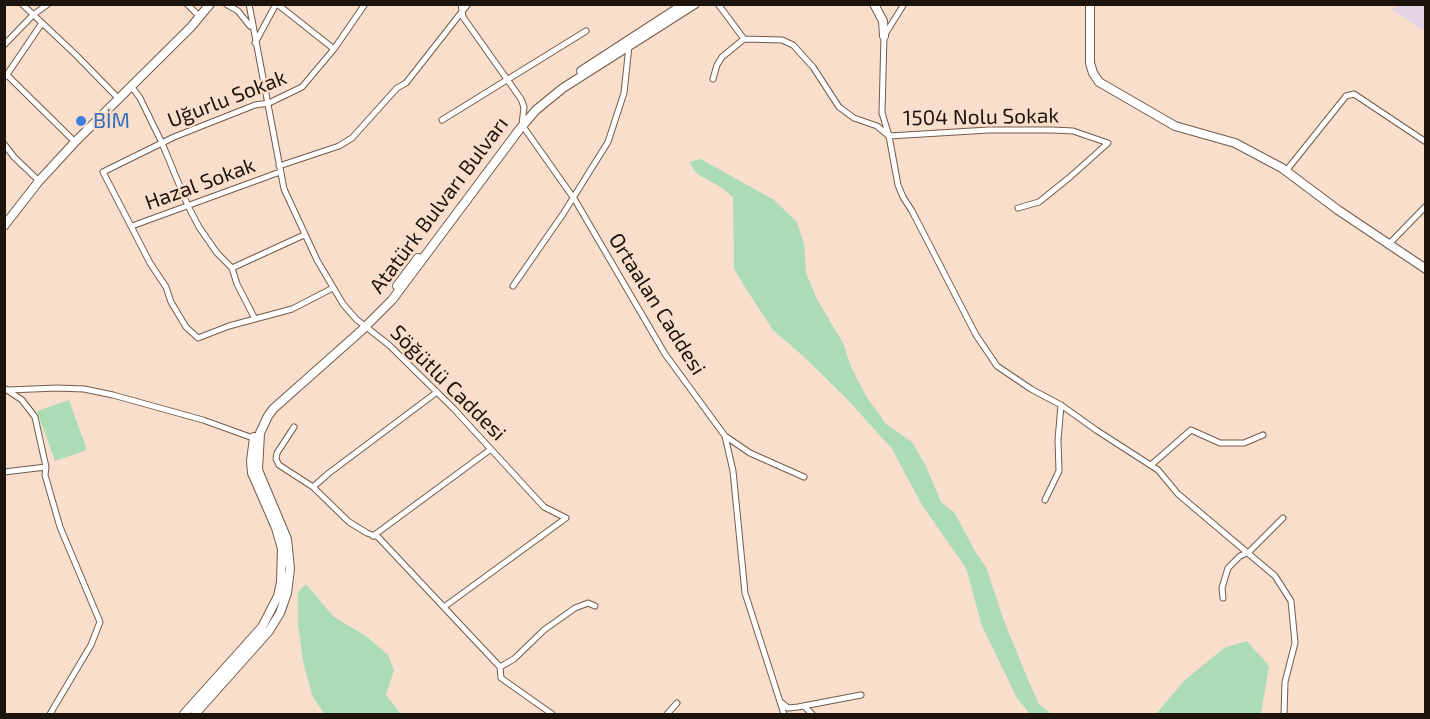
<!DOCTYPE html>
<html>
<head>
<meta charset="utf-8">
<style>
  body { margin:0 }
  #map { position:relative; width:1430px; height:719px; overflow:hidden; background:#f9dfcb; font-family:"Exo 2",sans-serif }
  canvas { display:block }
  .frame { position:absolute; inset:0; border:6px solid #1d140d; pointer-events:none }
</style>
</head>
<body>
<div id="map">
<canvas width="1430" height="719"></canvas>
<div class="frame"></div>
</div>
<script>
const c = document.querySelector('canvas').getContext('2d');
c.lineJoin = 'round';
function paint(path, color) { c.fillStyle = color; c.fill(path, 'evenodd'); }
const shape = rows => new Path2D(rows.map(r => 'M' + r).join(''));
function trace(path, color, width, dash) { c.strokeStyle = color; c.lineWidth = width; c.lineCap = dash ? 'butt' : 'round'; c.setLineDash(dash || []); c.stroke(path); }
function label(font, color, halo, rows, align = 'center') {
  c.font = font + ' "Exo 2",sans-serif'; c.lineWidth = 4.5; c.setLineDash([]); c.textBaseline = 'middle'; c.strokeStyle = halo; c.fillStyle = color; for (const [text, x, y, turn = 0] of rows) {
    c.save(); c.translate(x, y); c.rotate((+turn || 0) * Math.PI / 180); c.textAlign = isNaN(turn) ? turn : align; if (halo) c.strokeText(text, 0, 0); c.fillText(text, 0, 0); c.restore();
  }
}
paint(shape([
  [1397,5,1425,5,1425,32,1392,10]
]), '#e5d4e6');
paint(shape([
  [701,159,774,200,797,222,804,244,806,273,817,299,843,343,852,369,866,396,886,424,912,442,926,466,941,502,954,512,975,551,986,567,1004,621,1029,682,1039,704,1051,714,1030,714,1017,698,982,626,966,568,922,505,892,449,848,400,804,357,773,330,752,298,734,269,733,197,721,187,697,174,689,162],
  [69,400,87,450,55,461,37,411],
  [306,584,334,617,366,636,388,655,394,670,386,695,401,714,324,714,312,695,303,661,298,625,298,592],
  [1247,641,1269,666,1261,714,1156,714,1184,681,1224,648]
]), '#abdcb5');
const street = shape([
  [22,4,75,54,119,99],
  [187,4,200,17],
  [226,4,238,11,250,26],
  [249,4,284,189,317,260,343,304,356,319,389,345,454,409,544,507,566,518,444,607],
  [277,4,334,49],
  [461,4,463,17,521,99,524,107,522,125,575,200,665,354,725,436,733,471,745,593,784,714],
  [718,4,744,39,782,40,793,45,813,67,839,107,854,118,877,126,889,136,898,185,903,197,912,211,976,335,997,366,1031,389,1061,405,1096,430,1158,470,1178,494,1275,576,1291,601,1295,643,1285,682,1284,714],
  [904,4,884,36,882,113,889,136,989,130,1053,130,1073,131,1108,143,1070,177,1039,202,1018,208],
  [255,43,276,4],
  [4,45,33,15,48,4],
  [7,75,75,142],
  [6,76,42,23],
  [713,79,717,65,722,57,744,39],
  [132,87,140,98,162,143,188,206,199,227,217,253,232,268,237,284,255,319],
  [442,120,586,31],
  [4,144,14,157,39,181],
  [279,166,339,146,352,138,397,88,406,83,468,4],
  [1286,171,1346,96,1354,94,1426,142],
  [132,226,280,172],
  [1388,245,1426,206],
  [232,268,304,235],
  [513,286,563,214,608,142,624,93,629,46],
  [333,288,292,309,229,326,198,338,186,327,171,302,166,287,150,263,103,172,174,137,255,105,269,103,302,87,334,49,365,4],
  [4,388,22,400,35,417,46,467,45,475,60,527,100,622,91,645,50,714],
  [8,390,57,388,84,389,113,395,203,420,253,438],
  [294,427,277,453,276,459,279,465,313,487,349,522,367,533,378,537,500,667,501,678,552,714],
  [725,436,750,453,804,477],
  [1151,465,1191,430,1220,443,1244,443,1263,435],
  [4,472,46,467],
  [313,487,329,473,437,392],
  [1045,500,1059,471,1058,440,1061,405],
  [373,536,491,449],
  [1223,598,1222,588,1228,568,1240,556,1249,552,1283,518],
  [500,667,514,659,544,630,575,608,588,603,595,606],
  [782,703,788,708,798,707,861,695],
  [805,707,812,714],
  [667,714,677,703]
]);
const secondary = shape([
  [874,4,883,21,884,36],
  [1090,4,1090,63,1093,73,1099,82,1175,126,1235,143,1282,168,1338,210,1426,269],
  [581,71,684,4],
  [4,226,39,181,75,142,191,27,210,4],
  [397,286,418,258],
  [184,714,262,627,278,596,281,582,282,549,276,528,252,473,251,461,254,437],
  [195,714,269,631,280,613,287,593,290,569,287,539,258,470,260,433,268,416,273,409,362,330,392,300,519,130,536,110,563,88,695,4]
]);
trace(street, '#725b4a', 7);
trace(secondary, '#725b4a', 10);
trace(street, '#fff', 5);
trace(secondary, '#fff', 8);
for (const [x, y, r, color] of [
  [81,121,6,"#3f7fe0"]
]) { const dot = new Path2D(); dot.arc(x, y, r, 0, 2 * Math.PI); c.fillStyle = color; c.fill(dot); trace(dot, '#f9dfcb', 2); }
label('21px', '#1d140d', '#f9dfcb', [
  ["Uğurlu Sokak",227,99,-21],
  ["1504 Nolu Sokak",981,117,-1],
  ["Hazal Sokak",200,184,-20],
  ["Atatürk Bulvarı Bulvarı",439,205,-53],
  ["Ortaalan Caddesi",657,304,58],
  ["Söğütlü Caddesi",448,383,45]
]);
label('21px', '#366cbe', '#f9dfcb', [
  ["BİM",93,121]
], 'left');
</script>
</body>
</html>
